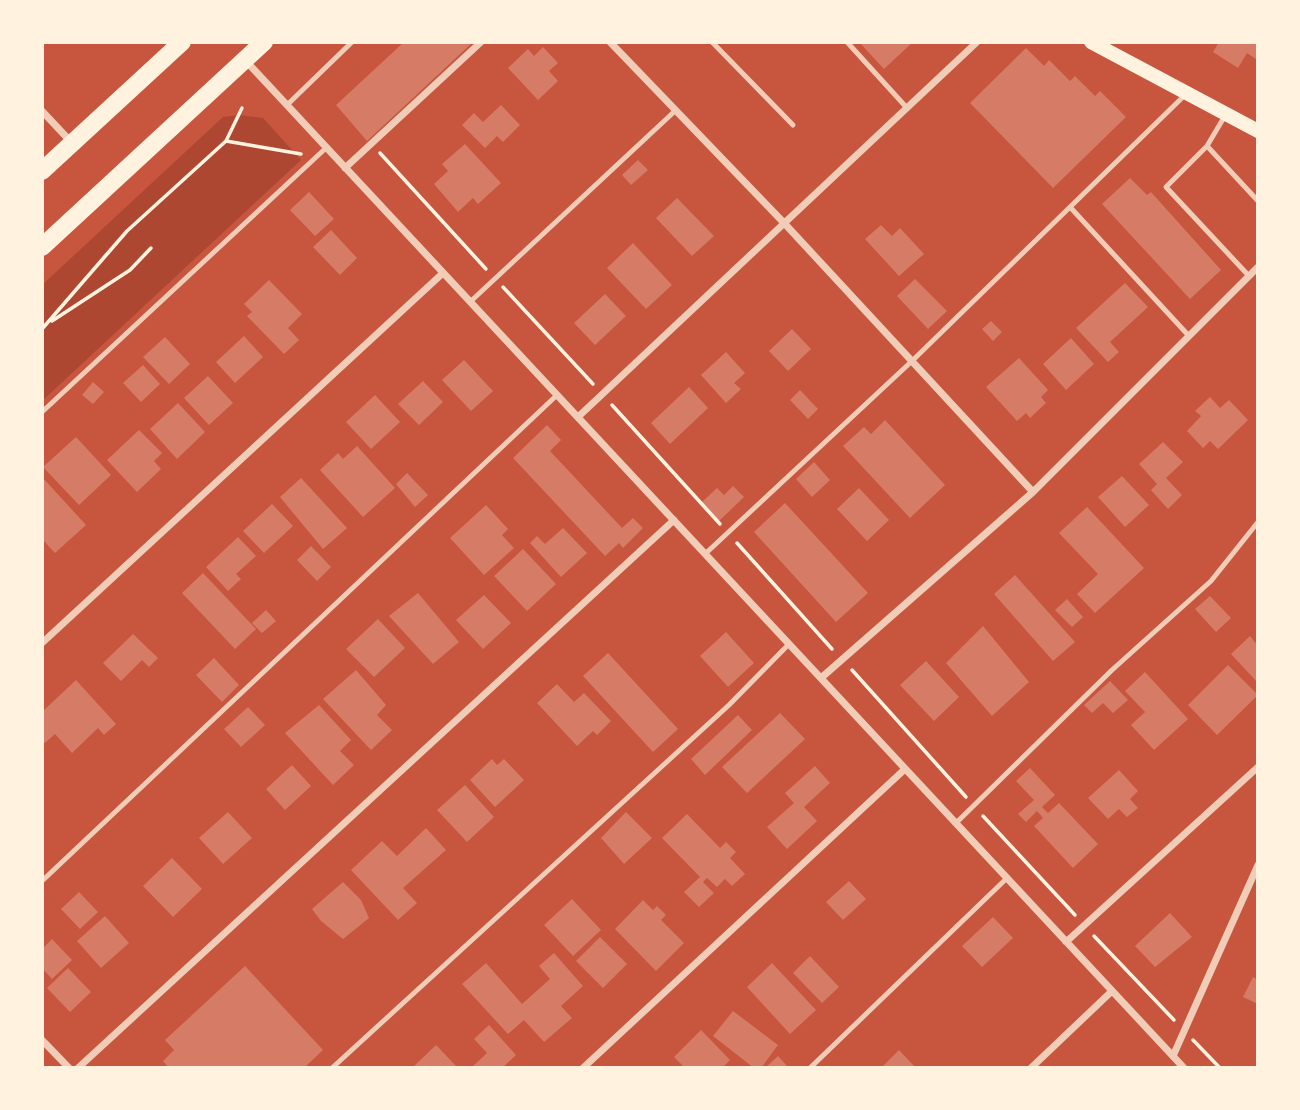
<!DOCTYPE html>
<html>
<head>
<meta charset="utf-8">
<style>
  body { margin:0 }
  #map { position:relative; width:1300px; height:1110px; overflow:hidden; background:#c8553d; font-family:Montserrat,sans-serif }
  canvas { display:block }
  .frame { position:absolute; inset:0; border:44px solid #fff3e0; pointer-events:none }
</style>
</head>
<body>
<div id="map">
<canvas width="1300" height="1110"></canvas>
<div class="frame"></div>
</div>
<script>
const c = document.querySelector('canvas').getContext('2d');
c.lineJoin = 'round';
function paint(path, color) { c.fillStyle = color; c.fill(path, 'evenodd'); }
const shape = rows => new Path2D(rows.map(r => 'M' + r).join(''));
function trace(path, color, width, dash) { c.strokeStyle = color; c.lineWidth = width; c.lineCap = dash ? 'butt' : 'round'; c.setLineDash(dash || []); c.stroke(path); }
paint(shape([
  [239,115,263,118,301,160,42,401,42,285,223,117]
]), '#ae4732');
paint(shape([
  [404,42,473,42,367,141,336,105],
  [859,42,913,42,884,69],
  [1219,42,1258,42,1258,56,1256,59,1247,53,1238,68,1213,52],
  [543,47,558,63,549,71,558,81,538,100,508,68,528,49,534,56],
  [1026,48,1044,66,1049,60,1070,81,1075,76,1095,96,1100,91,1126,117,1053,188,970,103],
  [501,105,520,125,503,142,497,136,485,148,462,125,474,113,483,122],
  [465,144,501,183,478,204,473,198,458,212,434,184,448,171,442,164],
  [638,160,648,170,631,185,622,175],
  [1130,178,1147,195,1151,192,1221,270,1190,299,1102,204],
  [309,192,334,219,315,236,290,210],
  [677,198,714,236,692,256,656,218],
  [881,225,892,236,900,228,924,254,899,276,865,239],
  [331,230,357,258,340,275,313,247],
  [633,243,672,285,646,309,607,268],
  [915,279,947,311,928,329,897,296],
  [269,280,302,314,288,328,299,340,284,354,247,316,252,312,244,304],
  [1125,283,1148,307,1110,342,1119,352,1108,362,1076,328],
  [605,294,626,316,595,345,574,323],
  [991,321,1002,332,993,341,982,329],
  [792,329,811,349,788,371,769,351],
  [244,336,263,357,235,383,216,362],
  [165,337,190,364,169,384,143,357],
  [1071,338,1094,364,1066,390,1043,364],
  [726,352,745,373,734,383,741,389,726,403,701,375],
  [1019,358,1048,390,1041,397,1046,403,1030,418,1026,413,1017,421,986,387],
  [464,360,493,391,471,411,442,380],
  [143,365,160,384,141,402,123,383],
  [208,376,233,403,209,425,184,398],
  [423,381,443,402,419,425,398,404],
  [93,382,104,392,93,404,82,395],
  [689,387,708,408,670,444,651,423],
  [800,390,818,409,808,419,790,400],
  [375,395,400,422,371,449,346,422],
  [1210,397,1220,408,1229,400,1248,420,1218,449,1210,441,1203,448,1187,431,1201,416,1195,411],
  [178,403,205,432,177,459,150,429],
  [885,420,945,485,910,518,843,446,864,427,871,434],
  [547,425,561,440,550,451,622,528,633,518,643,528,623,548,619,543,605,556,513,458],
  [139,430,162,453,154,461,161,469,137,492,107,460],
  [76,437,111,475,79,505,43,467],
  [1163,442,1183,462,1166,478,1182,495,1168,509,1151,490,1157,484,1139,464],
  [357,446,395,488,363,517,320,470,338,453,343,459],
  [814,462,830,480,812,497,796,479],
  [407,473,428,495,415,507,396,484],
  [1122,476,1149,505,1125,527,1098,497],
  [42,477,86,525,55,553,42,539],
  [301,478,347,528,323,549,280,497],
  [733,486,744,497,719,521,702,502,717,488,724,495],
  [859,488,889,520,867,541,837,509],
  [785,503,868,593,836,622,754,532],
  [272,504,293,526,264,553,243,531],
  [486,505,508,529,502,535,514,548,484,575,450,538],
  [1087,507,1144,568,1095,613,1077,594,1098,574,1059,533],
  [563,528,587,553,561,577,530,543,537,536,545,544],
  [238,537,256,556,236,574,241,579,228,591,206,567],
  [311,546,331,567,317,581,297,560],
  [523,549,556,584,527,611,494,576],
  [203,573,256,629,235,649,182,593],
  [1015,575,1075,642,1053,661,994,594],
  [418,593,459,642,433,664,389,616],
  [484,595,511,623,483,649,456,620],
  [1210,596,1231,618,1216,632,1195,609],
  [1067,599,1083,617,1072,627,1055,610],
  [266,610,276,621,262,633,252,623],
  [378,619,405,648,374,677,346,649],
  [983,626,1029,682,992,716,946,663],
  [726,632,754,663,728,687,700,656],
  [133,634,158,658,149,667,142,660,121,681,103,663],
  [1250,636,1258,646,1258,683,1231,654],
  [608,653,678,729,653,752,583,676],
  [214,658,239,685,222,702,196,675],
  [926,661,959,697,934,721,900,685],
  [1228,665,1258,695,1217,735,1188,705],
  [356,670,386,705,377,715,392,730,371,750,323,699],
  [1145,672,1188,719,1154,750,1131,725,1145,712,1125,691],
  [76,680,116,724,104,735,98,728,72,753,55,734,45,743,42,739,42,712],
  [1110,681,1128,700,1113,713,1103,703,1092,713,1084,705],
  [557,684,574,702,584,693,611,721,597,735,593,731,577,746,537,703],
  [319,705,351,740,340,751,354,765,333,785,285,733],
  [248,707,265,725,241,747,224,729],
  [780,713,805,739,747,793,722,767],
  [738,715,752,730,705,775,691,759],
  [492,759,497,765,504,759,524,780,495,807,470,780],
  [292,765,311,786,285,810,266,789],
  [815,766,830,783,804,807,817,821,787,849,767,827,794,803,785,793],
  [1030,768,1055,795,1042,807,1048,813,1059,803,1098,844,1073,868,1034,826,1043,818,1037,811,1026,822,1018,814,1034,800,1016,781],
  [1119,770,1138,791,1130,799,1138,808,1127,817,1119,809,1108,819,1088,798],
  [465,785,494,817,467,842,437,810],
  [228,812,252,838,223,864,199,838],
  [626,812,652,838,624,864,601,838],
  [687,814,720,848,726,842,736,852,730,858,745,874,732,886,725,879,717,887,707,878,703,882,714,893,699,907,684,892,700,877,662,838],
  [426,828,446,850,403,888,417,903,398,920,351,870,382,841,397,856],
  [172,858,202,889,173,917,143,886],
  [849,881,866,899,843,920,826,902],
  [343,882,361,900,369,918,343,939,321,921,312,909],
  [79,892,98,912,80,929,61,909],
  [572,899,601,930,573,956,544,925],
  [643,900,653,910,657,906,666,915,661,920,684,943,656,971,615,929],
  [1170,913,1192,937,1155,967,1135,946],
  [105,916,129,943,101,968,77,941],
  [993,917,1013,938,982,967,962,946],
  [600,937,627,964,603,988,576,961],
  [52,939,72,960,52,979,42,968,42,949],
  [554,953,583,986,561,1006,572,1018,544,1042,524,1020,508,1034,462,984,486,963,522,1004,550,979,539,966],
  [810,956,839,987,822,1003,793,973],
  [772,963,816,1010,790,1034,747,987],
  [245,966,323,1050,304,1068,169,1068,163,1061,174,1050,165,1040],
  [68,968,91,992,70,1012,47,988],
  [1253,977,1258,980,1258,1004,1243,997],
  [733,1011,778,1045,761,1068,754,1068,713,1036],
  [489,1025,516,1055,502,1068,471,1068,487,1053,474,1039],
  [701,1030,730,1060,722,1068,685,1068,674,1057],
  [436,1045,458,1068,412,1068],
  [899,1050,916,1068,881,1068],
  [778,1056,789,1068,765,1068]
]), '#d67c66');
trace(shape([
  [226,141,301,154],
  [380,153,486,269],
  [503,287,593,384],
  [52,321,130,270,151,248],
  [42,329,127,231,226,141,242,108],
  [612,405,720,524],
  [737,543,832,649],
  [852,670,966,797],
  [983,816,1075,915],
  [1094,936,1174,1020],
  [1193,1040,1220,1068]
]), '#fff3e0', 3.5);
trace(shape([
  [712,42,793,125],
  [847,42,907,108],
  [287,105,352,42],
  [1226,114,1207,146,1166,187,1249,276],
  [1207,146,1258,201],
  [1070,207,1189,336],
  [470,302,676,110],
  [42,412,327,147],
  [705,554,912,361,1186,94],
  [956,823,1112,670,1211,581,1258,522],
  [42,881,557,395],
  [332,1068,729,705,789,644],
  [810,1068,1007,878]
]), '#f1ccb7', 5);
trace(shape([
  [610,42,785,224,1033,492],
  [245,60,1184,1068],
  [42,111,72,143],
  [345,168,481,42],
  [578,417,977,42],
  [42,643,443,273],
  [821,678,1033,492,1258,267],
  [1066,942,1258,767],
  [42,1040,69,1068],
  [1173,1056,1258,865],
  [78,1068,674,520],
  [583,1068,905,769],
  [1031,1068,1112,991]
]), '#f1ccb7', 7);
trace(shape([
  [1091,42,1258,131]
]), '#fff3e0', 14);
trace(shape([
  [42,171,182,42],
  [42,247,264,42]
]), '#fff3e0', 18);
</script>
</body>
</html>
